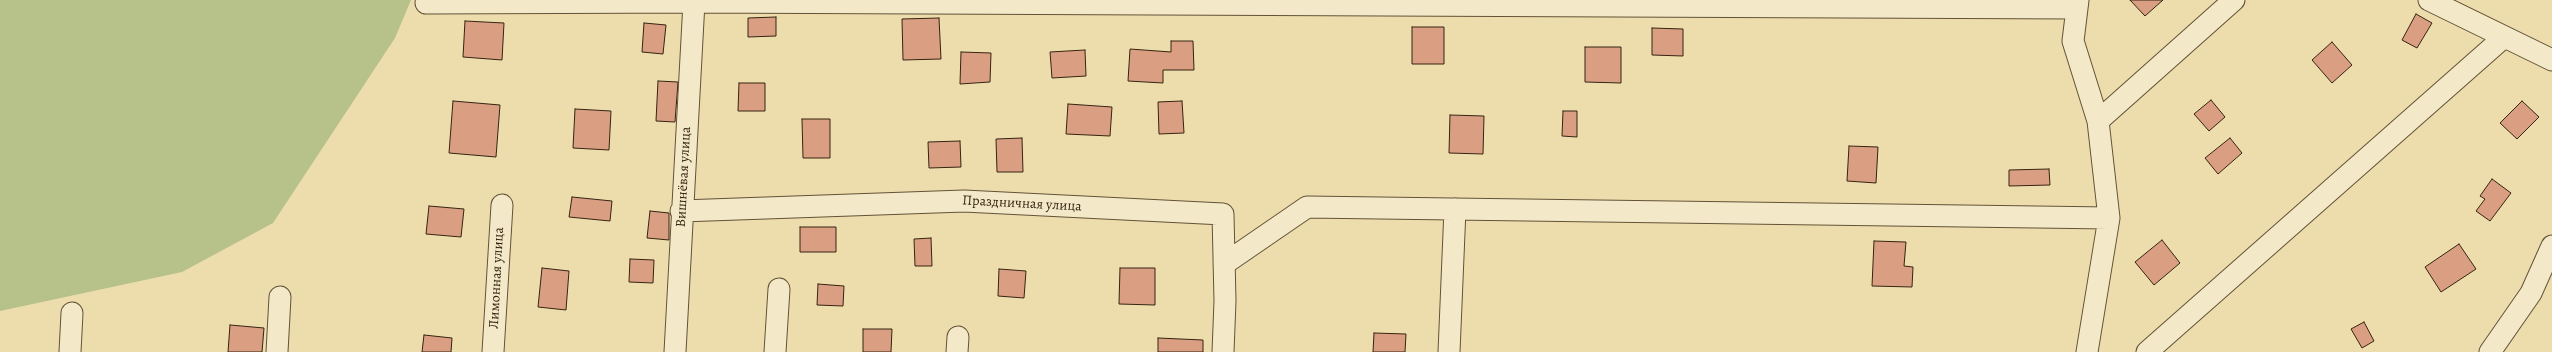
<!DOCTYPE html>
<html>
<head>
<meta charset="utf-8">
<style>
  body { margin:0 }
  canvas { display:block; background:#edddac }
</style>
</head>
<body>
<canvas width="2552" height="352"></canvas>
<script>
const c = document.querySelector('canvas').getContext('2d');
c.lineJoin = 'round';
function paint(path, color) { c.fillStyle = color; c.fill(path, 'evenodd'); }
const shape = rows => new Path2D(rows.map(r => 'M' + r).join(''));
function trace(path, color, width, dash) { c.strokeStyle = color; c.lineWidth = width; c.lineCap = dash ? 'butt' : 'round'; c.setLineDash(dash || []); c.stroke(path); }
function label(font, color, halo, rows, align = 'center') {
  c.font = font + ' Alegreya,serif'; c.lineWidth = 3; c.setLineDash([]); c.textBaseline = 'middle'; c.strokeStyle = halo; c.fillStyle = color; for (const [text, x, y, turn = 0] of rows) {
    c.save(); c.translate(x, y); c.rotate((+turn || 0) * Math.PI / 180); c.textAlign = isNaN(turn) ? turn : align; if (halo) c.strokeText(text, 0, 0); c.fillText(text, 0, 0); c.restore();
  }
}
paint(shape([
  [0,0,411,0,395,38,273,223,182,272,0,311]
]), '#b7c18a');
const building = shape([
  [2130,0,2163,0,2145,16,2130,0],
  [2416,14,2432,23,2417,48,2402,40,2416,14],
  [776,17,776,36,748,37,748,18,776,17],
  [939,18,941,59,903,60,902,19,939,18],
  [465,21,504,23,502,60,463,57,465,21],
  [644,23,666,25,663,54,642,52,644,23],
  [1412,27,1444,27,1444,64,1412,64,1412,27],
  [1652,28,1683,29,1683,56,1652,55,1652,28],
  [1171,41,1193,41,1194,70,1163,70,1163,83,1128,81,1130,49,1171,52,1171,41],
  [2332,42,2352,65,2332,83,2312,60,2332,42],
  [1585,47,1621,47,1621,83,1585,82,1585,47],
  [1085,50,1086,76,1052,78,1050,52,1085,50],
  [961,52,991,53,990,82,960,84,961,52],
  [658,81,678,82,675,122,656,121,658,81],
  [739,83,765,83,765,111,738,111,739,83],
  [2211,100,2225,117,2209,131,2194,114,2211,100],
  [453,101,500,105,496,157,449,153,453,101],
  [1182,101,1184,133,1159,134,1158,102,1182,101],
  [2522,101,2539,117,2517,139,2500,123,2522,101],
  [1068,104,1112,107,1110,136,1066,134,1068,104],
  [575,109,611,111,609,150,573,148,575,109],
  [1563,111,1577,111,1577,137,1562,136,1563,111],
  [1450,115,1484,116,1483,154,1449,153,1450,115],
  [802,119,830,119,830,158,803,158,802,119],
  [1022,138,1023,172,997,172,996,139,1022,138],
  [2230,138,2242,153,2218,174,2205,158,2230,138],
  [960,141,961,167,929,168,928,142,960,141],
  [1849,146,1878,147,1876,183,1847,181,1849,146],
  [2049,169,2050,185,2009,186,2009,170,2049,169],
  [2492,179,2511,193,2490,221,2476,211,2485,199,2480,196,2492,179],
  [572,197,612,201,610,221,569,217,572,197],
  [429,206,464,209,461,237,426,234,429,206],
  [650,211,669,213,669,240,647,238,650,211],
  [800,227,836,227,836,252,800,252,800,227],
  [931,238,932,266,915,266,914,239,931,238],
  [2162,240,2180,263,2154,285,2135,262,2162,240],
  [1874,241,1906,242,1904,266,1913,267,1912,287,1872,286,1874,241],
  [2459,244,2476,269,2441,292,2425,267,2459,244],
  [630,259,654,260,653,283,629,282,630,259],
  [542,268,569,271,566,310,538,307,542,268],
  [1120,268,1155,268,1155,305,1119,304,1120,268],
  [999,269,1026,271,1024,298,998,296,999,269],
  [818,284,844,286,843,306,817,305,818,284],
  [2364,322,2374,341,2362,348,2351,329,2364,322],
  [230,325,264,328,262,352,228,352,230,325],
  [863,329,892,329,891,352,863,352,863,329],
  [1374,333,1406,334,1405,352,1373,352,1374,333],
  [424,335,452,338,451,352,422,352,424,335],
  [1158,338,1203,340,1203,352,1158,352,1158,338]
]);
paint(building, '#da9e83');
trace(building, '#352410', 1);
const minor = shape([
  [2078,0,2073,41,2098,121],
  [2429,0,2552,60],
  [426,3,694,2,2077,8],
  [681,211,964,201,1223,214,1225,301,1223,352],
  [1224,264,1307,207,2109,218],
  [70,352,72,313],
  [277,352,280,297],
  [493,352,502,205],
  [675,352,694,2],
  [775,352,779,289],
  [957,352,958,337],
  [1449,352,1455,209],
  [2087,352,2109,218,2098,121,2234,0],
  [2147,352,2503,38],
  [2490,352,2531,293,2552,246]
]);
trace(minor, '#635237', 23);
trace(minor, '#f3e9c9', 21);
label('14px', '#352410', '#f3e9c9', [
  ["Вишнёвая улица",684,177,-87],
  ["Праздничная улица",1022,204,3],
  ["Лимонная улица",497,278,-87]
]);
</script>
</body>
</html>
